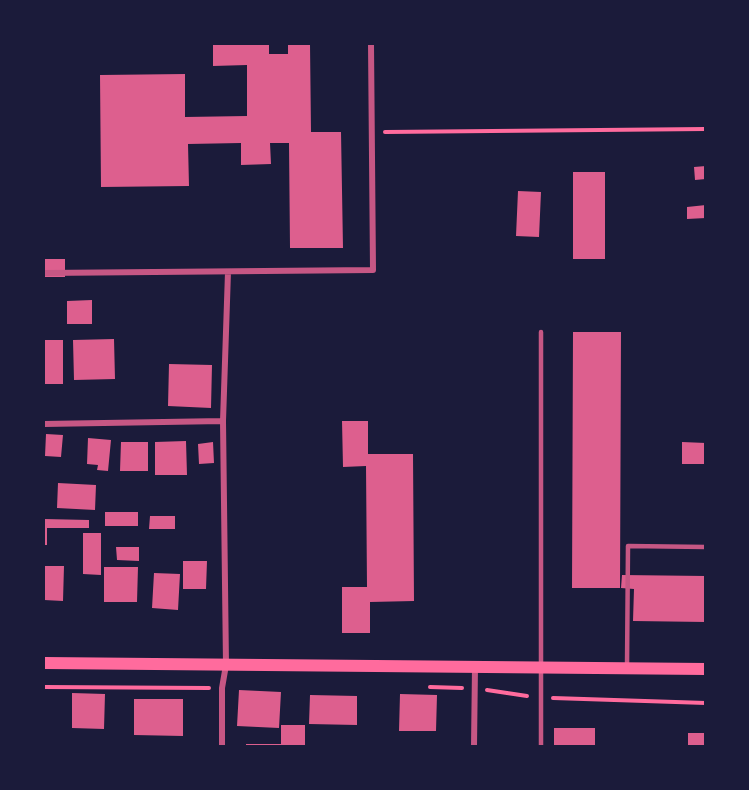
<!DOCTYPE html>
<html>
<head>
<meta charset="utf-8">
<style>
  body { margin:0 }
  #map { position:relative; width:749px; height:790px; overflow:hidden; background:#1b1b3a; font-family:Ubuntu,sans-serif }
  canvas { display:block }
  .frame { position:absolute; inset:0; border:45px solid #1b1b3a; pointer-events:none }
</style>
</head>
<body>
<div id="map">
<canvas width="749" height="790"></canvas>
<div class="frame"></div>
</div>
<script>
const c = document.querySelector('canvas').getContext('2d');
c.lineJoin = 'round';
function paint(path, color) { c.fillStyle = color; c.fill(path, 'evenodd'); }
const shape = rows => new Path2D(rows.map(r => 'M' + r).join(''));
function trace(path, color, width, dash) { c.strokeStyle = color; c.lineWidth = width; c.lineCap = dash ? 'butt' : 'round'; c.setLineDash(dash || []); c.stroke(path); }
paint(shape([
  [213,44,269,44,269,54,288,54,288,44,310,44,311,132,341,132,343,248,290,248,289,143,270,143,271,164,241,165,241,143,188,144,189,186,101,187,100,75,185,74,185,117,247,116,247,65,213,66],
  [706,166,706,179,695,180,694,167],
  [573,172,605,172,605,259,573,259],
  [518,191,541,192,539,237,516,236],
  [706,205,706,218,687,219,687,207],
  [44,259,65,259,65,277,44,277],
  [92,300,92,324,67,324,67,301],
  [573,332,621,332,620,588,572,588],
  [114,339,115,379,74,380,73,340],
  [44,340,63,340,63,384,44,384],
  [169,364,212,365,211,408,168,406],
  [342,421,368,421,368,454,413,454,414,601,370,602,370,633,342,633,342,587,367,587,366,466,343,467],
  [46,434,63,435,61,457,45,456],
  [88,438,111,440,108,471,97,470,98,465,87,464],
  [186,441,187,475,155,475,155,442],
  [121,442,148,442,148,471,120,471],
  [213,442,214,463,199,464,198,444],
  [682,442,706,443,706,464,682,464],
  [58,483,96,485,95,510,57,508],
  [105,512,138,512,138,526,105,526],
  [150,516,175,516,175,529,149,529],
  [44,519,89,520,89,528,47,528,47,545,44,545],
  [83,533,101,533,101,575,83,574],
  [116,547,139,547,139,561,117,560],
  [183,561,207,561,206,589,183,589],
  [44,566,64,566,63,601,44,600],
  [104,567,138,567,137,602,104,602],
  [154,573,180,574,178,610,152,608],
  [622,575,706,576,706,622,633,621,634,589,621,588],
  [239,690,281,692,279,728,237,726],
  [72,693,105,694,104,729,72,728],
  [400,694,437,695,436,731,399,731],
  [310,695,357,696,357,725,309,724],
  [134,699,183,699,183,736,134,735],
  [281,725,305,725,305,746,246,746,246,744,281,744],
  [554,728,595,728,595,746,554,746],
  [688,733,704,733,704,746,688,746]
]), '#dd5f8e');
trace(shape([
  [385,132,706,129],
  [44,687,209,688],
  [430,687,462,688],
  [487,690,527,696],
  [553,698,706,703]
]), '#ff6b9d', 4);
trace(shape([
  [541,332,541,746],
  [627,667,628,546,706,547]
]), '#c65784', 4.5);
trace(shape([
  [44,273,373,270,371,44],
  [44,424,223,421],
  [222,746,222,688,226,665,223,421,228,272],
  [474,746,475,667]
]), '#c65784', 6);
trace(shape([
  [44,663,706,669]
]), '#ff6b9d', 12);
</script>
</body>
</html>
